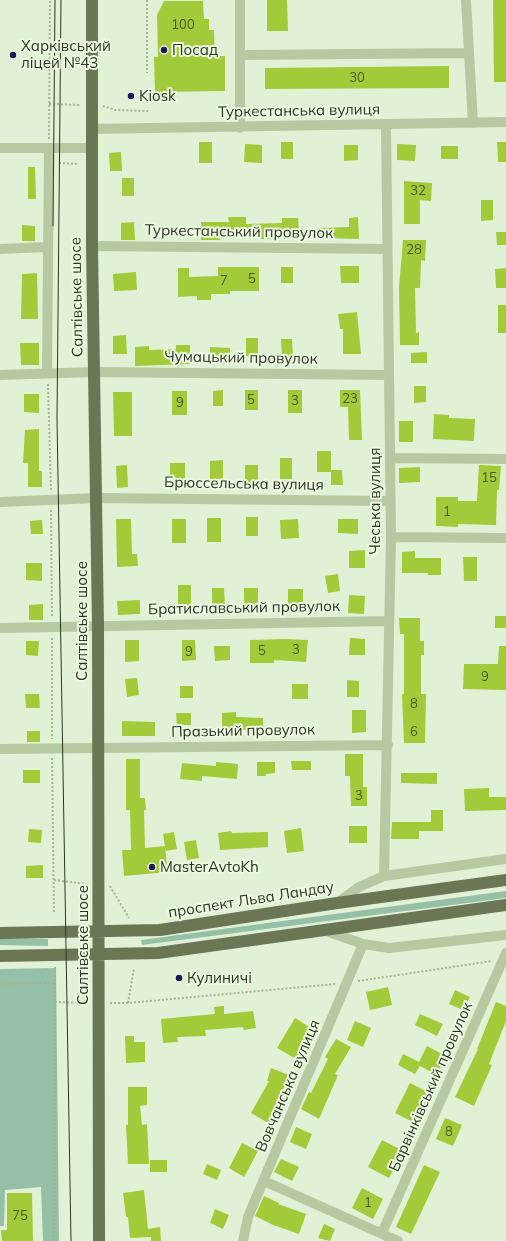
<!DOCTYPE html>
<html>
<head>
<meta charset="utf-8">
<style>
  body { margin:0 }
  canvas { display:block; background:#e1f1d5 }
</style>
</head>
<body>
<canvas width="506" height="1241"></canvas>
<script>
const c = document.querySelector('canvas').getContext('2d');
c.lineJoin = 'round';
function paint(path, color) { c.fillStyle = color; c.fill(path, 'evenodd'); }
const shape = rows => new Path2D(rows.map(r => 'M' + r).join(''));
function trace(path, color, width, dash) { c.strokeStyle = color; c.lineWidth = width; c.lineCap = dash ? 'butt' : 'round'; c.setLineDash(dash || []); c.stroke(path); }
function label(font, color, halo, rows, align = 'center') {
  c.font = font + ' Mulish,sans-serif'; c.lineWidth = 4; c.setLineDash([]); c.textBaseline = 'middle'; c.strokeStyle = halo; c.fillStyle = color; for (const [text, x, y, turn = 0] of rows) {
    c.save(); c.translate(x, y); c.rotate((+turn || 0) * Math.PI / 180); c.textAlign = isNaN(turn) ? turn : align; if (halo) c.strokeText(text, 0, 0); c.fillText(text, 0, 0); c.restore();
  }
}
paint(shape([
  [506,891,506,898,142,945,141,940],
  [0,938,48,939,48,946,0,945],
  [56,968,59,1241,43,1241,41,1187,5,1190,4,1226,0,1226,0,969]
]), '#95c0a5');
paint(shape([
  [267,0,287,0,288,31,267,31],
  [493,0,506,0,506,82,494,82],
  [164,1,203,1,204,19,209,19,209,30,214,30,215,56,225,56,225,91,155,92,154,57,158,57,157,15],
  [449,66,449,88,265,89,265,68],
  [199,142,212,142,212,163,199,163],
  [281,142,293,142,293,159,281,159],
  [497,142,506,142,506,162,498,162],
  [245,144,262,145,262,163,244,162],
  [397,144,416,145,415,161,397,160],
  [344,145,358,145,358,160,344,161],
  [441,146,458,146,458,159,441,159],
  [121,152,122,171,110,171,109,153],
  [28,167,35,167,36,199,28,199],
  [122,178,134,178,134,196,122,196],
  [404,181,432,183,431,201,420,200,420,224,404,224],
  [481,200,493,200,493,220,481,221],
  [228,217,246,217,246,224,282,223,282,218,298,218,299,231,274,232,274,239,259,239,259,232,219,233,220,240,201,240,201,222,229,222],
  [358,217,359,239,320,238,319,228,349,227,349,218],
  [134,222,135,240,121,240,121,223],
  [22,225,35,226,35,241,22,241],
  [496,232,506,232,506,245,497,245],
  [403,240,426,240,425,261,421,260,420,288,415,288,416,333,419,332,419,345,400,345,399,287],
  [340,266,359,266,359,283,341,283],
  [218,267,259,267,259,291,230,291,230,294,211,294,211,300,197,300,197,296,178,297,178,268,189,268,189,277,218,276],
  [281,267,293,267,293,283,281,283],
  [506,268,506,288,496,288,495,269],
  [136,272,137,290,114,291,113,274],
  [37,273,38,319,21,319,22,274],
  [498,305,506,305,506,333,498,333],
  [357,312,361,354,343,354,343,329,340,329,338,314],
  [126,335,127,354,113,354,113,336],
  [246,338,258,338,258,355,246,356],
  [281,339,292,339,293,357,282,358],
  [20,343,39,343,39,365,21,365],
  [176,345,190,345,190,364,135,366,135,347,149,346,149,350,176,349],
  [210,347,230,348,230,364,210,364],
  [427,352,427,363,411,363,411,353],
  [414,386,426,386,426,402,414,403],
  [223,390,223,406,213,406,213,391],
  [245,390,258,390,258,410,245,410],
  [288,390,302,390,302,413,288,413],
  [340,390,360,390,362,440,349,440,348,407,340,407],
  [172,391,187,391,187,415,172,415],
  [113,392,132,392,132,436,114,436],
  [24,394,39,394,39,413,24,412],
  [434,414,449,415,449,418,475,419,474,441,433,439],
  [399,421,413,421,413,442,399,442],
  [39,429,39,471,42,471,42,487,28,487,28,463,23,463,25,430],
  [317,451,331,451,331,472,317,472],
  [280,458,292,458,292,479,280,479],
  [223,460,223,479,210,479,210,461],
  [170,463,185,463,185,486,170,486],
  [127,465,128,487,117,488,116,466],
  [245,465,258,465,258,485,245,485],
  [479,465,501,466,499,490,497,490,496,525,458,524,458,527,436,526,436,497,458,497,458,501,477,501],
  [420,467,420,482,399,483,399,468],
  [331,470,342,470,343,485,331,485],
  [246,517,258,517,258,536,246,536],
  [207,518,221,518,221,542,207,542],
  [116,519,131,519,132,554,137,554,138,566,117,567],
  [172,519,186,519,186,543,172,543],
  [298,519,299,538,281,539,280,520],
  [338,519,358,519,358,534,338,533],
  [42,520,43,534,31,534,30,521],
  [365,550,365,568,349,568,349,551],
  [415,551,415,558,441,558,441,575,428,575,428,573,402,573,402,552],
  [463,557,477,557,477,581,464,581],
  [26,563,42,563,42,581,26,580],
  [338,574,340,591,328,593,325,576],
  [178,585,191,585,191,607,178,607],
  [212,588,224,588,225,607,212,607],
  [244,588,258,588,258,608,244,608],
  [288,589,303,589,303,612,288,613],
  [349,595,365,596,364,614,348,613],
  [140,600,140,614,118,615,117,601],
  [43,604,43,620,29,620,29,605],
  [495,616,506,616,506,628,495,628],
  [399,618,420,618,420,641,424,641,424,655,421,655,421,694,426,694,425,743,404,743,402,694,404,694,404,634,400,634],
  [350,638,365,639,365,655,349,655],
  [285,639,308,640,306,662,274,660,274,663,250,663,250,640],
  [125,640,139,640,139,661,125,662],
  [182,640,195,640,196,660,182,661],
  [26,641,39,641,38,656,26,655],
  [214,646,230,646,230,660,215,661],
  [499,646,506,646,506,690,463,689,464,664,498,664],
  [137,678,139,695,127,697,125,679],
  [347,680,359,681,359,697,347,697],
  [292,684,308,684,308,699,292,699],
  [180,686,193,686,193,698,180,698],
  [25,694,39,694,40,708,26,708],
  [352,710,366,710,366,732,352,733],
  [236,712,236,717,263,718,263,736,250,736,250,730,222,731,222,713],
  [176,713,191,713,191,725,177,725],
  [122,721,155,722,155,736,122,736],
  [27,731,40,731,40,742,27,742],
  [345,754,363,754,363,787,367,787,367,806,351,806,350,776,345,776],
  [126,759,140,759,140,798,145,798,146,810,144,810,145,848,165,846,163,834,174,832,177,849,166,851,165,848,168,872,124,876,122,850,131,850,130,810,126,810],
  [291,761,311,761,311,770,292,770],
  [216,762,238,764,237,779,202,776,202,781,180,779,182,763,216,766],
  [257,762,275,762,275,773,266,774,266,776,257,776],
  [23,770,40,770,40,783,23,783],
  [401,773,437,773,437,784,401,783],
  [489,788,489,797,506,797,506,810,465,811,464,789],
  [431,810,443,810,443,831,419,831,419,839,391,839,392,822,431,822],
  [349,826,367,826,367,843,349,843],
  [301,828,304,851,287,853,284,831],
  [29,829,42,830,41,843,28,842],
  [231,831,232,833,268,832,268,847,220,850,218,833],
  [196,840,199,858,187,860,184,842],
  [43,865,43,878,26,878,26,866],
  [388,987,392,1005,370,1010,366,992],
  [455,990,470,997,463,1010,449,1004],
  [496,1002,506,1006,506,1021,489,1064,492,1065,474,1106,455,1097,478,1049,477,1049],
  [224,1006,224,1014,253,1011,256,1028,244,1030,243,1027,205,1030,206,1036,177,1037,178,1042,163,1043,161,1019,215,1014,214,1007],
  [420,1014,443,1024,437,1036,415,1025],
  [295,1018,314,1030,296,1059,277,1048],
  [355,1021,371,1028,363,1047,347,1040],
  [125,1036,134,1036,134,1042,145,1042,145,1062,126,1063],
  [336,1039,351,1047,335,1074,338,1075,319,1119,301,1109,309,1092,311,1093,328,1059,325,1057],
  [427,1046,446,1056,437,1075,420,1066,415,1074,398,1065,403,1054,419,1062],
  [271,1068,289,1075,279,1100,282,1102,270,1124,251,1113,269,1081,267,1081],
  [410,1083,430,1093,415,1123,395,1113],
  [128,1087,147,1087,147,1105,140,1106,142,1125,147,1124,149,1164,128,1164,126,1125,128,1125],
  [445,1118,462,1125,453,1146,436,1139],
  [296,1127,312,1134,306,1149,290,1142],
  [382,1140,403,1151,389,1178,368,1167],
  [242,1143,258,1151,244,1177,229,1168],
  [281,1159,299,1167,292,1181,274,1172],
  [150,1160,167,1160,167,1172,150,1172],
  [207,1164,221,1170,217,1180,203,1174],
  [424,1165,440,1172,411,1234,396,1227],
  [362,1188,383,1199,373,1219,352,1208],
  [144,1190,148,1229,160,1227,161,1241,151,1241,151,1237,130,1238,128,1217,126,1217,123,1193],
  [7,1193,32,1193,33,1241,2,1241,1,1230,7,1230],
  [264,1196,279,1203,278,1204,306,1214,299,1234,273,1225,255,1216],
  [215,1209,229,1215,223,1229,210,1223],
  [324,1224,335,1229,330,1241,318,1238]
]), '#a3cb39');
trace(shape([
  [147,0,147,73],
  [49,104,80,105],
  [103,106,115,110,148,111],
  [49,139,50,0],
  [59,163,79,164],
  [48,384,51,491],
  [51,510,52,617],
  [52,638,52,739],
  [52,758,54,914],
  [54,880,87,884],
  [110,886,129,918],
  [358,981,492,961],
  [0,984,55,983],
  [55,1002,88,1003],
  [110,1003,128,1003,335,984],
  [128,1003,134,968],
  [54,1241,55,965]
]), '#a2b58b', 2, [2, 2]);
trace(shape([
  [240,0,240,128],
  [466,0,473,123],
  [240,55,469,53],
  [92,129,506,122],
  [0,148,92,148],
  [92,246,386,249],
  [0,249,47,247],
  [47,373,49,148],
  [0,375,94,372,388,375],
  [390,458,506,459],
  [0,502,97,498,390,501],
  [391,537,506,538],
  [0,628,389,621],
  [0,749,388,745],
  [384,876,391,537,386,125],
  [337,903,359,887,384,876,506,859],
  [326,931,363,944,389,948,506,935],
  [264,1181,398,1241],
  [382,1233,506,953],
  [243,1241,248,1217,363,944]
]), '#b6c9a1', 10);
trace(shape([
  [92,0,92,246,98,625,99,1241],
  [0,933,160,930,337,903,506,880],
  [0,956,158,953,506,905]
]), '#6a7654', 12);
trace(shape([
  [61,0,57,418,71,1241],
  [53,226,55,0]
]), '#2e3324', 1);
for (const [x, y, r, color] of [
  [164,50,4,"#1e1956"],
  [13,55,4,"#1e1956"],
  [131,96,4,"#1e1956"],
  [152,867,4,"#1e1956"],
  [179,978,4,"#1e1956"]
]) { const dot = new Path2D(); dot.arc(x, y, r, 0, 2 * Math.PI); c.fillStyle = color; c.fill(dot); trace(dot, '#ebf9e1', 1.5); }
label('13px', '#4b5929', null, [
  ["100",183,25],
  ["30",357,78],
  ["32",418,191],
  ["28",414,250],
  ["5",252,279],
  ["7",224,281],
  ["23",350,399],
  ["5",251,400],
  ["3",295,401],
  ["9",180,403],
  ["15",489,478],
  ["1",447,512],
  ["3",296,650],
  ["5",262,651],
  ["9",189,652],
  ["9",485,677],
  ["8",414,704],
  ["6",414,732],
  ["3",359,796],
  ["8",449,1132],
  ["1",368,1203],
  ["75",20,1216]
]);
label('15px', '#2e3324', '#ebf9e1', [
  ["Харківський",21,46],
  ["ліцей №43",21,63],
  ["Посад",172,50],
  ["Kiosk",139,96],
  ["MasterAvtoKh",160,867],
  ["Кулиничі",187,978]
], 'left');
label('15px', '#2e3324', '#ebf9e1', [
  ["Туркестанська вулиця",299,111,-1],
  ["Туркестанський провулок",239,232,1],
  ["Салтівське шосе",77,297,-91],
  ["Чумацький провулок",241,358,1],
  ["Брюссельська вулиця",244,484,1],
  ["Чеська вулиця",375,501,-90],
  ["Братиславський провулок",244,608,-1],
  ["Салтівське шосе",82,621,-90],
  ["Празький провулок",243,731,-1],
  ["проспект Льва Ландау",251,900,-9],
  ["Салтівське шосе",83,945,-90],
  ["Вовчанська вулиця",288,1086,-67],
  ["Барвінківський провулок",431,1087,-66]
]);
</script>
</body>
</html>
